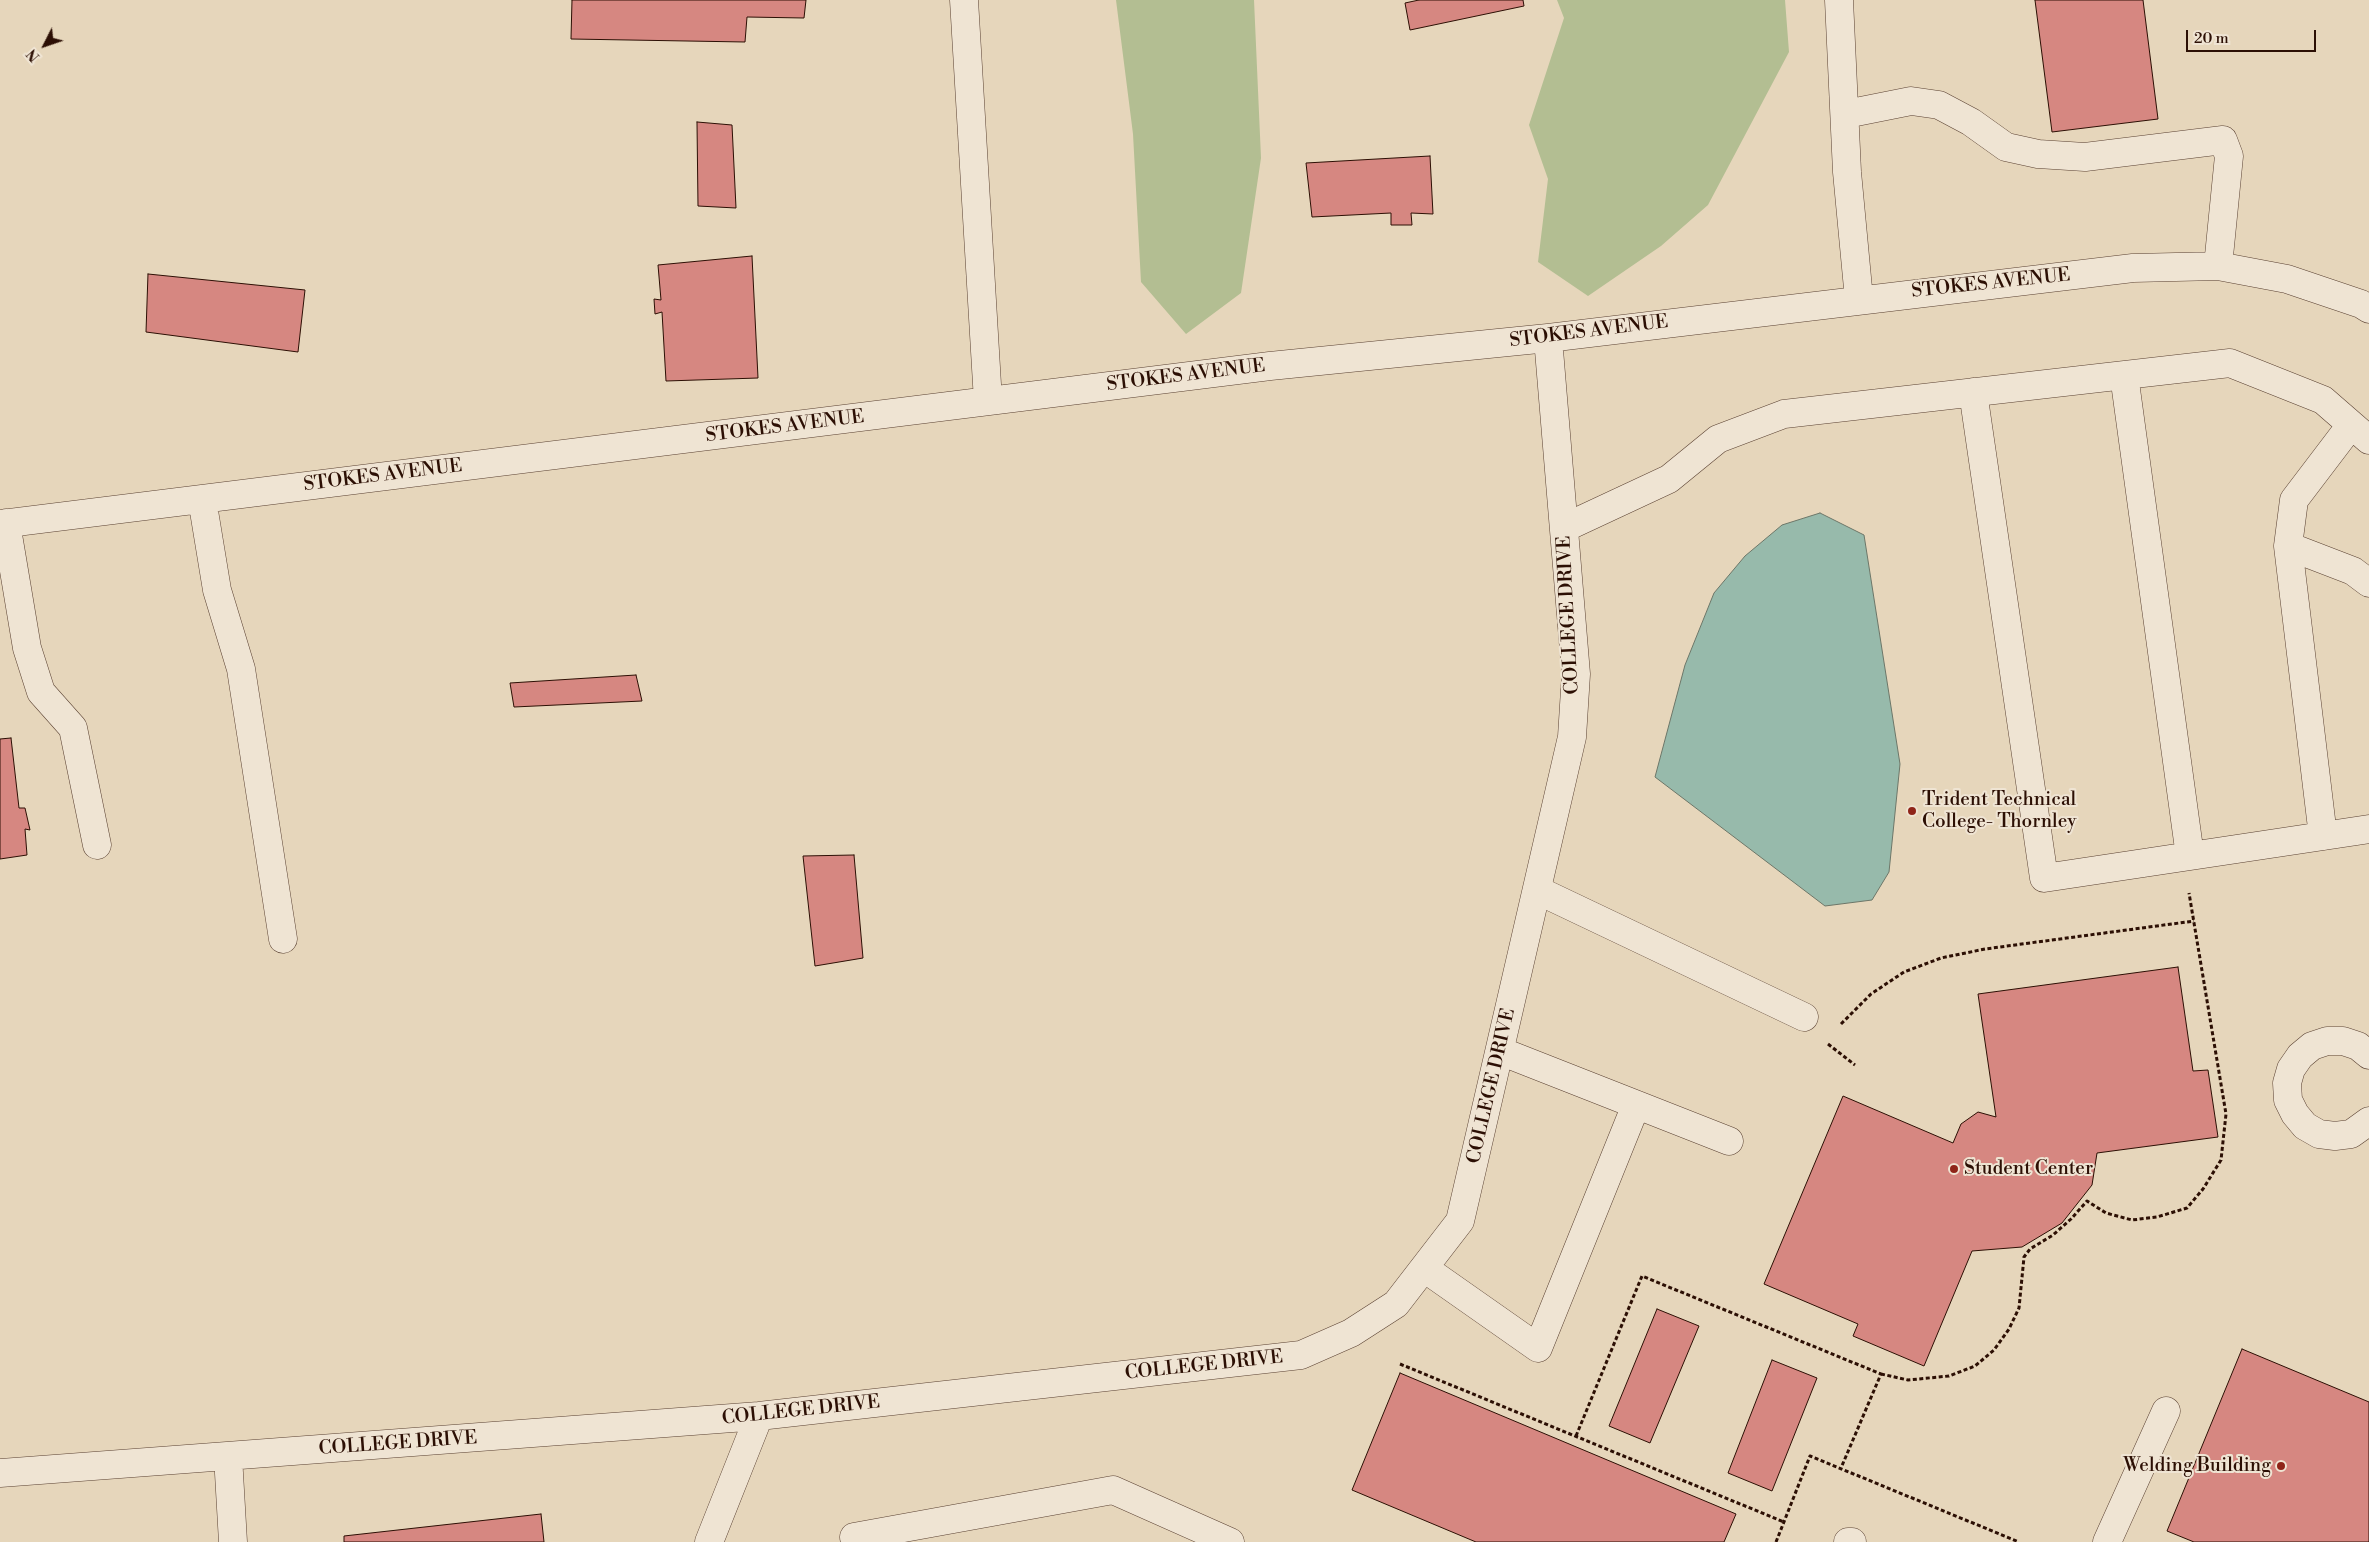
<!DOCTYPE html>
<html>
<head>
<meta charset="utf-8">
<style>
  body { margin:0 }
  #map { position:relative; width:2369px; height:1542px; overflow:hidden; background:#e6d6bb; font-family:"Libre Bodoni",serif }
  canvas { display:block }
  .north { position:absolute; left:20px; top:20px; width:50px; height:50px; -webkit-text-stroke:4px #efe4d3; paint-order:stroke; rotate:229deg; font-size:14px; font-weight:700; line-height:20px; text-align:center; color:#2c0f04 }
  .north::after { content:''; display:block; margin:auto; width:18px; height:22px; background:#2c0f04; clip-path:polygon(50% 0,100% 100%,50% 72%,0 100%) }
  .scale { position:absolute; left:2186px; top:30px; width:130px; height:22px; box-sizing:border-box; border:2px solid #2c0f04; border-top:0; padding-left:6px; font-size:15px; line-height:18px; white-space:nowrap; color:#2c0f04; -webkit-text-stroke:4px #efe4d3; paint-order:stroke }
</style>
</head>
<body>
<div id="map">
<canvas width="2369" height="1542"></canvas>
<div class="north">N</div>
<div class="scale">20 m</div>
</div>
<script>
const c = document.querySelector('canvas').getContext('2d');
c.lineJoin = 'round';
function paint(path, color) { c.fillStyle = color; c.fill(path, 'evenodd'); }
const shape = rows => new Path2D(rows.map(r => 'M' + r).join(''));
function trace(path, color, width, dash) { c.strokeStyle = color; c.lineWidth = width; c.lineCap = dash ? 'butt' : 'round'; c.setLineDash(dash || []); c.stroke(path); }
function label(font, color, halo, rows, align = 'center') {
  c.font = font + ' "Libre Bodoni",serif'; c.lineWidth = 4; c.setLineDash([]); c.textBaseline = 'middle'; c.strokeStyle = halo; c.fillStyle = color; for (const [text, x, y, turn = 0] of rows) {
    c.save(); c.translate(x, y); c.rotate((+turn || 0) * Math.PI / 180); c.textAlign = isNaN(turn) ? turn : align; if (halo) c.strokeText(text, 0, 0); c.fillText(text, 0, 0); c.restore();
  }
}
paint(shape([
  [1116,0,1254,0,1261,158,1241,293,1186,334,1141,282,1133,134],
  [1557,0,1785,0,1789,52,1708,205,1661,246,1588,296,1538,262,1548,179,1529,125,1564,18]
]), '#b3be92');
const water = shape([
  [1820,513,1864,535,1900,764,1889,872,1872,900,1825,906,1655,777,1685,665,1714,593,1745,556,1782,525,1820,513]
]);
paint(water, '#97baab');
trace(water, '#6c7668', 1);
const building = shape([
  [572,0,806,0,804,18,747,17,745,42,571,39,572,0],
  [1419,0,1523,0,1524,6,1410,30,1405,3,1419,0],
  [2035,0,2143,0,2158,119,2052,132,2035,0],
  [697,122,732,125,736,208,698,206,697,122],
  [1430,156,1433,214,1411,213,1412,225,1391,225,1391,213,1312,217,1306,163,1430,156],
  [752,256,758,378,666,381,662,312,655,314,654,299,661,300,658,265,752,256],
  [148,274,305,290,298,352,146,332,148,274],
  [636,675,642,701,514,707,510,683,636,675],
  [11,738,19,808,25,808,30,830,25,829,27,855,0,859,0,739,11,738],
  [854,855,863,958,815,966,803,856,854,855],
  [2178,967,2193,1071,2208,1070,2218,1137,2097,1153,2092,1185,2062,1223,2022,1247,1972,1251,1924,1366,1853,1336,1858,1324,1764,1284,1843,1096,1953,1143,1961,1124,1978,1112,1996,1117,1978,994,2178,967],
  [1657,1309,1699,1326,1650,1443,1609,1426,1657,1309],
  [2242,1349,2369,1402,2369,1542,2194,1542,2167,1531,2242,1349],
  [1772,1360,1817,1378,1772,1491,1728,1473,1772,1360],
  [1400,1373,1736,1514,1724,1542,1476,1542,1352,1490,1400,1373],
  [541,1514,544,1542,344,1542,344,1536,541,1514]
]);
paint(building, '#d68781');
trace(building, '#2c0f04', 1);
const minor = shape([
  [964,0,988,401],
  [1839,0,1847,172,1859,299],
  [1846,114,1911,101,1939,105,1971,122,2006,147,2038,154,2085,157,2223,140,2229,156,2218,266],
  [2124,375,2190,856],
  [1973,392,2044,878,2369,829],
  [202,499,217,590,241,669,283,939],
  [6,523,27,648,41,692,73,728,97,845],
  [0,524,1270,366,1548,338,2133,268,2218,266,2287,279,2361,304,2369,309],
  [1564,528,1669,479,1718,439,1784,414,2230,363,2323,400,2369,440],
  [2288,546,2353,571,2369,583],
  [2323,836,2288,546,2294,500,2351,425],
  [1537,890,1804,1017],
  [1500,1051,1729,1141],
  [2369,1055,2358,1046,2343,1041,2327,1041,2312,1046,2300,1056,2291,1069,2287,1083,2288,1100,2295,1114,2305,1126,2319,1134,2335,1136,2351,1134,2369,1121],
  [1424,1268,1538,1348,1636,1105],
  [228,1456,233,1542],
  [0,1473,759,1416,1301,1355,1351,1333,1396,1304,1460,1221,1572,737,1576,674,1548,338],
  [709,1542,759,1416],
  [866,1542,854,1537,1113,1490,1230,1542],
  [1848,1542,1852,1542],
  [2107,1542,2166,1411]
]);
trace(minor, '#5a4132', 29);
trace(shape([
  [1841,1024,1871,994,1904,972,1941,958,1985,949,2194,921],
  [1828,1044,1855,1065],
  [1400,1364,1784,1522],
  [1881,1374,1908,1380,1949,1376,1975,1366,1994,1350,2009,1329,2019,1308,2024,1257,2030,1249,2053,1235,2071,1219,2087,1201,2106,1213,2132,1220,2157,1217,2187,1208,2203,1189,2221,1160,2226,1114,2189,893],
  [1576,1436,1642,1276,1881,1374,1841,1468],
  [1776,1542,1810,1456,2019,1542]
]), '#2c0f04', 3, [4, 2.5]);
trace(minor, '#efe4d3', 28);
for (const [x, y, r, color] of [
  [1912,811,5,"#8f2418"],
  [1954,1169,5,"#8f2418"],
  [2281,1466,5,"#8f2418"]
]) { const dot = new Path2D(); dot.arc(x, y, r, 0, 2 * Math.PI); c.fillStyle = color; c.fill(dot); trace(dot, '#efe4d3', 2); }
label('19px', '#2c0f04', '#efe4d3', [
  ["STOKES AVENUE",1991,284,-6],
  ["STOKES AVENUE",1589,332,-7],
  ["STOKES AVENUE",1186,376,-7],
  ["STOKES AVENUE",785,427,-7],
  ["STOKES AVENUE",383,476,-7],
  ["COLLEGE DRIVE",1569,615,-93],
  ["COLLEGE DRIVE",1492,1086,-77],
  ["COLLEGE DRIVE",1204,1366,-6],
  ["COLLEGE DRIVE",801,1411,-6],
  ["COLLEGE DRIVE",398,1444,-4]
]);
label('19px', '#2c0f04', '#efe4d3', [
  ["Trident Technical",1922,800],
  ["College- Thornley",1922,822],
  ["Student Center",1964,1169],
  ["Welding Building",2271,1466,"right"]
], 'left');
</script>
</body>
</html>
